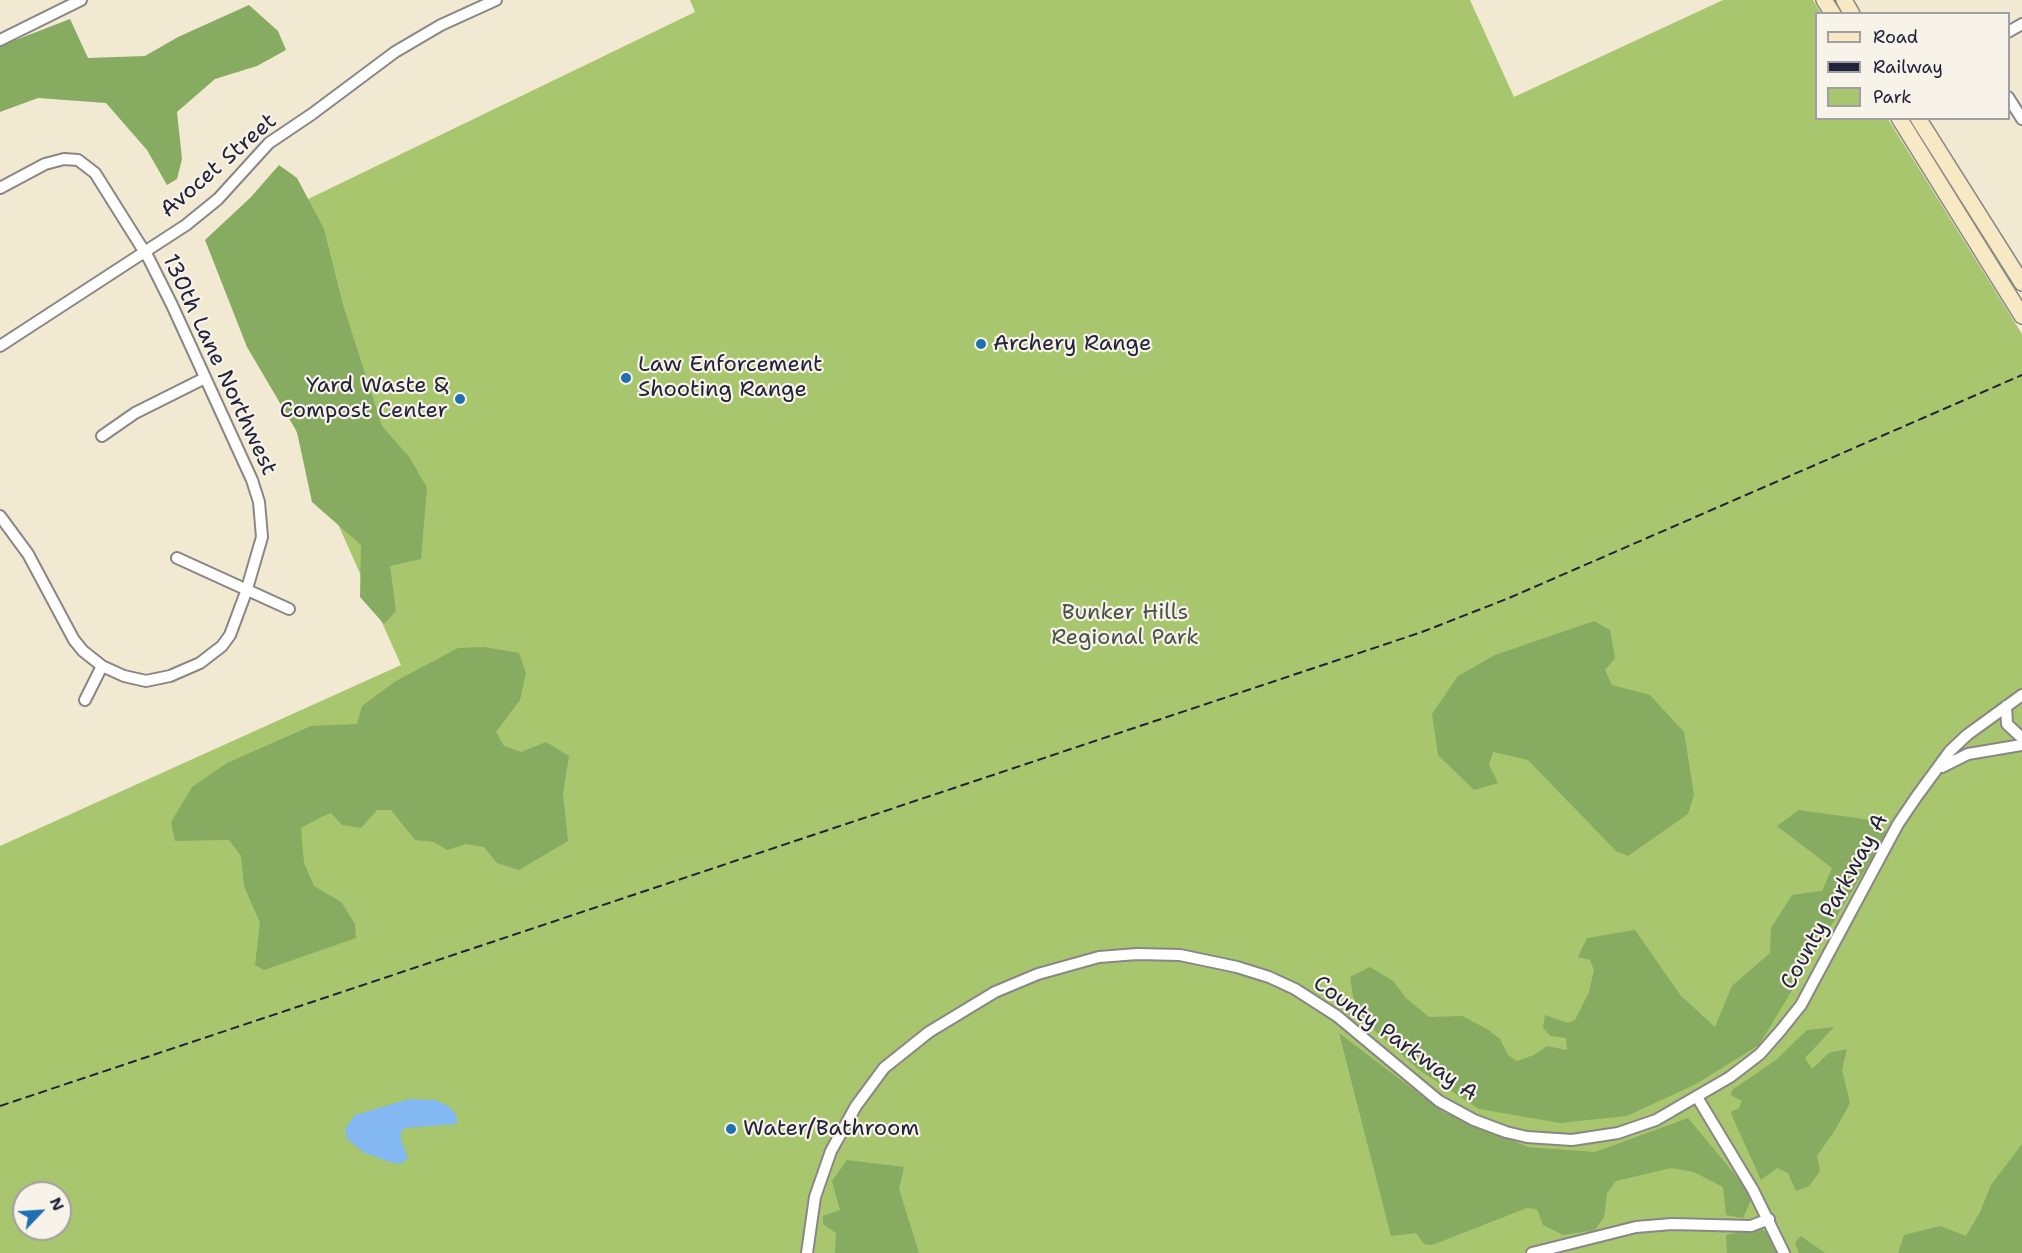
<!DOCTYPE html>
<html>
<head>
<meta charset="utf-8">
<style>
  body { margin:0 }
  #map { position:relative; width:2022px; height:1253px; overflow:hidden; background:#f2e9d2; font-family:"Shantell Sans",sans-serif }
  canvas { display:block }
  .legend { position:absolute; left:1815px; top:12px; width:195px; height:108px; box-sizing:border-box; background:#f7f3e8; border:2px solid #a29fa3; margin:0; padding:8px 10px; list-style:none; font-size:18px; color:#22223b }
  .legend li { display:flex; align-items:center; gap:12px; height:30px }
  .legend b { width:30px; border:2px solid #a29fa3 }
  .north { position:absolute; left:12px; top:1181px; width:60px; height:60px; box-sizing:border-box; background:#f7f3e8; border:2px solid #a29fa3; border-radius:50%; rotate:65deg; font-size:16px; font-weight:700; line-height:24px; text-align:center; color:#22223b }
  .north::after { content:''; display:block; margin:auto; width:21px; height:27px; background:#1f6fb2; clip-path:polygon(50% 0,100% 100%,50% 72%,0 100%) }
</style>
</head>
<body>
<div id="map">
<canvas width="2022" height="1253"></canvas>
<ul class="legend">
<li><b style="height:8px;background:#f6e9c3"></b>Road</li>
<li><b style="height:8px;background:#22223b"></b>Railway</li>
<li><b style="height:16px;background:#a8c66e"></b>Park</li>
</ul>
<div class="north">N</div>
</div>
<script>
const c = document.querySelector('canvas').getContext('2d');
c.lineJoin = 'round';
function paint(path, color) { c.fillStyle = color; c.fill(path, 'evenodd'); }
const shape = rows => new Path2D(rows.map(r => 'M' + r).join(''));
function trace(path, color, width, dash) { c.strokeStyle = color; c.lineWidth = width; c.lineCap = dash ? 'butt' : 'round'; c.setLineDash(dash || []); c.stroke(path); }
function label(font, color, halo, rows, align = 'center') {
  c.font = font + ' "Shantell Sans",sans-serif'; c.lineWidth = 4.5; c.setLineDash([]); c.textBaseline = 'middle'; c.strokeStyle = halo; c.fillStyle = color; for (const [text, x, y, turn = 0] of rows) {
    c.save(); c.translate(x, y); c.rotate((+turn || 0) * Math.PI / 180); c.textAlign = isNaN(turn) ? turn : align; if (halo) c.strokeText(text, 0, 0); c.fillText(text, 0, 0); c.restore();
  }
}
paint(shape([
  [690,0,1470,0,1514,97,1723,0,1813,0,1821,13,1816,14,1816,118,1888,119,2022,334,2022,1253,0,1253,0,846,401,665,213,245,695,12],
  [24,1193,60,1193,60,1229,24,1229]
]), '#a8c66e');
paint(shape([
  [249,5,278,31,286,50,257,66,215,79,177,112,182,159,177,179,167,185,147,150,106,103,38,98,0,112,0,46,70,19,88,58,145,56,178,37],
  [279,165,297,178,324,229,343,305,382,426,410,458,427,488,421,559,390,566,396,611,384,624,360,597,361,545,312,502,297,432,247,347,205,240,251,197],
  [1594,621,1610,630,1615,658,1605,670,1612,685,1650,695,1684,732,1694,795,1688,814,1628,856,1616,851,1528,760,1493,752,1489,765,1498,783,1474,790,1438,755,1432,714,1458,676,1495,655],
  [484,647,519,653,526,673,520,700,496,732,504,746,521,752,546,742,569,756,563,793,568,841,519,870,497,863,484,847,466,844,447,850,434,842,415,840,391,810,377,810,361,828,342,825,331,813,319,818,301,828,304,863,314,886,341,902,355,924,356,938,264,970,255,965,260,923,244,886,241,856,229,840,175,841,171,822,192,787,227,763,311,726,357,724,362,706,396,681,458,648],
  [1799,810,1871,820,1887,833,1759,1045,1696,1084,1627,1116,1560,1123,1479,1109,1419,1070,1356,1014,1350,977,1370,967,1393,981,1407,999,1429,1017,1462,1016,1487,1029,1500,1039,1508,1055,1517,1061,1534,1055,1547,1046,1567,1050,1566,1038,1550,1036,1543,1028,1545,1015,1568,1023,1575,1020,1589,992,1594,970,1590,960,1578,957,1587,938,1635,930,1681,996,1715,1027,1732,986,1770,953,1771,928,1792,895,1822,891,1832,868,1777,826],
  [1834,1027,1805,1058,1812,1069,1829,1053,1847,1049,1842,1070,1850,1103,1835,1130,1817,1156,1820,1171,1809,1186,1796,1191,1788,1173,1777,1168,1761,1180,1733,1118,1731,1112,1739,1108,1742,1101,1731,1095,1732,1090,1776,1060,1807,1030],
  [1339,1033,1443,1112,1528,1147,1595,1152,1688,1118,1742,1183,1751,1200,1743,1218,1726,1215,1723,1187,1694,1172,1671,1168,1616,1181,1607,1193,1604,1217,1595,1230,1563,1235,1543,1225,1537,1209,1527,1208,1432,1245,1424,1244,1416,1233,1391,1236],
  [2022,1144,2022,1253,1898,1253,1904,1235,1940,1226,1966,1236,1980,1212,1991,1185],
  [847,1160,904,1167,899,1189,919,1253,835,1253,836,1233,823,1224,823,1216,840,1210,832,1181],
  [1760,1228,1773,1237,1781,1253,1727,1253,1726,1235],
  [1801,1236,1825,1253,1799,1253,1795,1243]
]), '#86ab61');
paint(shape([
  [409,1099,436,1100,448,1106,456,1114,457,1124,405,1128,401,1132,401,1140,408,1158,401,1164,389,1162,363,1152,347,1139,345,1129,355,1115]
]), '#84b8f2');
const minor = shape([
  [2008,32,2022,24],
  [0,40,81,0],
  [2008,97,2022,119],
  [0,188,45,164,64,159,78,160,95,173,149,259,172,305,252,480,259,502,262,537,246,592,230,635,222,646,200,663,170,676,146,681,124,676,102,666,83,651,74,640,28,554,0,516],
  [0,346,186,225,218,199,269,143,312,114,395,52,441,25,496,0],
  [102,436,135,413,205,378],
  [177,558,289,609],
  [85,700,102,666],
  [2006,706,2007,724,2022,738],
  [1942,767,1968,754,2022,745],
  [1697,1097,1753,1190,1784,1253],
  [807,1253,815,1197,831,1151,856,1106,884,1068,929,1032,995,992,1038,974,1099,957,1137,954,1180,955,1237,967,1269,977,1295,989,1337,1016,1439,1101,1474,1120,1506,1132,1527,1137,1572,1140,1618,1133,1656,1120,1730,1077,1760,1054,1781,1030,1801,1005,1898,824,1917,796,1950,751,1967,735,2022,695],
  [1532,1253,1636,1227,1672,1224,1751,1226,1769,1219]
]);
const secondary = shape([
  [1824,0,1833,14],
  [1844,0,1852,14],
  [1899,118,2022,316],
  [1918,118,2022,283]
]);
trace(minor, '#8a8686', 14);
trace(secondary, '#8a8686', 18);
trace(minor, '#fff', 10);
trace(secondary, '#f6e9c3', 15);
trace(shape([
  [0,1106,1422,632,1509,598,2022,375]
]), '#22223b', 2, [9, 4.5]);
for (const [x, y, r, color] of [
  [981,344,6,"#1f6fb2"],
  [626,378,6,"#1f6fb2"],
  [460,399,6,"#1f6fb2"],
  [731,1129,6,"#1f6fb2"]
]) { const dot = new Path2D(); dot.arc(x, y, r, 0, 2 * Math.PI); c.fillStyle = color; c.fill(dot); trace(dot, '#f7f3e8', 2); }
label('22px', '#22223b', '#f7f3e8', [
  ["Avocet Street",219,166,-41],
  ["130th Lane Northwest",219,365,65],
  ["County Parkway A",1835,902,-61],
  ["County Parkway A",1395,1039,36]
]);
label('22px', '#22223b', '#f7f3e8', [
  ["Archery Range",993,344],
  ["Law Enforcement",638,365],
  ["Shooting Range",638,390],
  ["Yard Waste &",448,386,"right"],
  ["Compost Center",448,411,"right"],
  ["Water/Bathroom",743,1129]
], 'left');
label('22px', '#4a534a', '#f7f3e8', [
  ["Bunker Hills",1125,613],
  ["Regional Park",1125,638]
]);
</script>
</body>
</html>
